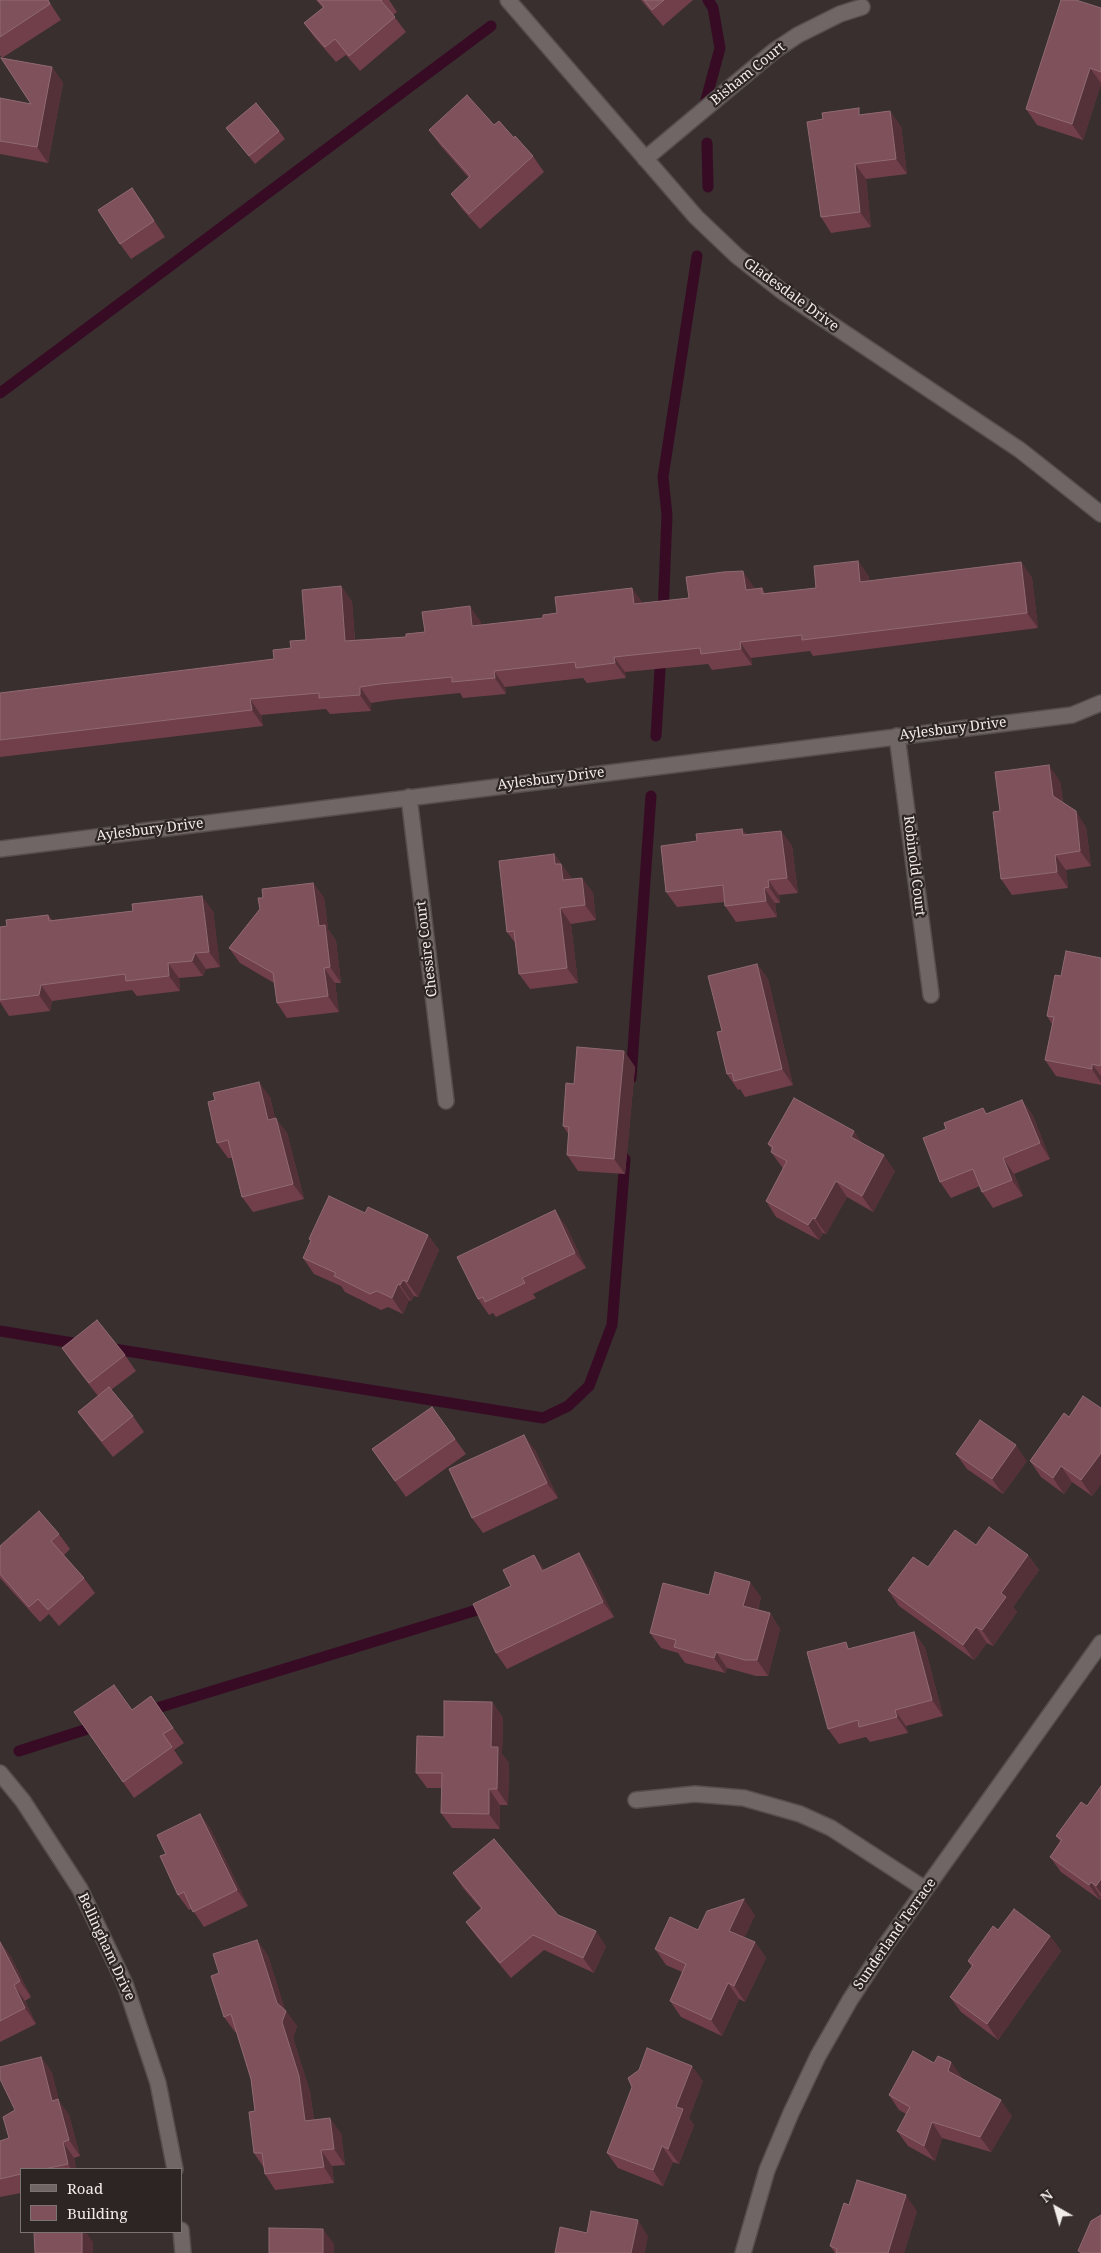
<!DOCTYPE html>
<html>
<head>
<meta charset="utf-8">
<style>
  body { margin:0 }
  #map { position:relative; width:1101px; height:2253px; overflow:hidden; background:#382f2e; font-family:"Noto Serif",serif }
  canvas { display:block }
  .legend { position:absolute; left:20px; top:2168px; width:162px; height:65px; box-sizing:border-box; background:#2d2524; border:1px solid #7b7473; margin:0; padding:6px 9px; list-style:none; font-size:15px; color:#f1ebea }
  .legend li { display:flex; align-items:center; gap:10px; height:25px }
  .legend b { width:25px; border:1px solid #7b7473 }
  .north { position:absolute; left:1031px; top:2183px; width:50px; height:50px; -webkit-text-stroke:4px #2d2524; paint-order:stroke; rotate:322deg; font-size:14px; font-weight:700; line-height:20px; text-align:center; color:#f1ebea }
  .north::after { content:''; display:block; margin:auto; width:18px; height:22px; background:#f1ebea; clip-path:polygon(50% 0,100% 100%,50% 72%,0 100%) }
</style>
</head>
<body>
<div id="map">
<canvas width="1101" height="2253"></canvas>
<ul class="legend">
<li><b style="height:6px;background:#706665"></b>Road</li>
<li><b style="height:14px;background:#7e515b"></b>Building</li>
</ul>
<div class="north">N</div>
</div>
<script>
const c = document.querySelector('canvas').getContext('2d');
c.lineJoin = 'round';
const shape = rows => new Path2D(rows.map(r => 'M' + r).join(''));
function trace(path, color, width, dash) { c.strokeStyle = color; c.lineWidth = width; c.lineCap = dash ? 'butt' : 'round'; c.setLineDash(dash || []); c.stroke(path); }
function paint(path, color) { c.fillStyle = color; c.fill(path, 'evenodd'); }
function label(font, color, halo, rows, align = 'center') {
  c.font = font + ' "Noto Serif",serif'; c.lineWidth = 4.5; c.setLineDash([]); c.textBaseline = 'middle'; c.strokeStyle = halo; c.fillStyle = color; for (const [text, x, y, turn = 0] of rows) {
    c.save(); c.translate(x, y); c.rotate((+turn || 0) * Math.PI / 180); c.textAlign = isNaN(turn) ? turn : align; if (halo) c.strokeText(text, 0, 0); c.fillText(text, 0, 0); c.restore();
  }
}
trace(shape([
  [706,100,720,48,713,8,708,0],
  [707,143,708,187],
  [0,393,491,26],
  [663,615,667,515,663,477,697,256],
  [656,736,661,653],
  [631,1078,651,796],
  [0,1331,85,1345],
  [108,1348,543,1418,568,1406,589,1386,612,1325,625,1159],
  [144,1712,490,1606],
  [19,1751,100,1725]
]), '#380b25', 11);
const minor = shape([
  [508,0,696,217,737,256,783,292,1020,450,1101,514],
  [645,159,774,51,798,35,840,14,862,7],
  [897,736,931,995],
  [409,797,446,1101],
  [0,849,1072,715,1101,703],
  [0,1773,23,1801,80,1889,125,1984,158,2083,175,2169],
  [636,1800,695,1794,744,1798,800,1814,831,1828,925,1889],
  [181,2230,183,2253],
  [743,2253,767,2170,791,2113,818,2056,850,2000,887,1943,1101,1643]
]);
trace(minor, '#564e4d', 18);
trace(minor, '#706665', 15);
paint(shape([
  [0,0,48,0,61,20,2,58,52,67,63,83,48,163,0,154,0,98,31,104,0,55],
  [316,0,389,0,397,12,393,15,406,32,360,71,346,55,336,62,315,38,304,23,323,8],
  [641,0,693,0,663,26],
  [1101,8,1101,84,1083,140,1037,125,1026,109],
  [890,111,901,127,907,174,866,179,871,227,831,233,821,217,863,114],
  [494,125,514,138,533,156,544,172,480,229,462,209,451,194,469,178,440,145,429,130],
  [226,128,279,131,285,139,255,164],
  [143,203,165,237,131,259,120,244],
  [858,561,869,577,869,581,1021,562,1032,578,1038,628,813,656,810,651,751,658,752,665,712,670,708,664,625,672,626,678,587,683,583,678,505,687,506,694,463,698,460,693,391,700,371,703,371,711,330,714,326,709,261,715,263,726,0,757,0,693,274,659,291,648,306,640,341,586,352,602,355,640,406,637,425,632,481,622,481,625,543,618,642,603,689,598,754,587,755,589,762,588,765,593,816,588],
  [1060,781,1063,802,1086,827,1091,866,1066,870,1068,888,1012,895,1001,879,1000,811],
  [742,829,747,835,781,831,792,846,798,893,779,895,780,903,775,903,777,917,736,922,725,906,725,902,677,907,666,892,697,841],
  [554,854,572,879,582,878,593,893,596,920,571,924,578,983,530,989,519,974,516,944,507,932],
  [313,883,324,898,328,929,336,941,341,983,335,983,339,1012,287,1018,277,1003,274,983,240,963,229,948,260,909,263,898],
  [213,911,220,967,206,969,203,976,179,978,180,991,137,996,132,990,52,1001,50,1011,9,1016,0,1002,0,927,7,926,48,915,52,920],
  [1101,958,1101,1085,1056,1076,1045,1060,1052,1024,1047,1016,1061,976],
  [757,964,768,979,793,1085,745,1097,740,1089,738,1090,727,1074],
  [624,1051,635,1067,625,1174,578,1171,567,1155,569,1135,563,1126,574,1084],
  [270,1097,275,1118,287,1133,304,1199,253,1212,242,1197,232,1158,228,1158,217,1143],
  [1022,1100,1033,1116,1050,1159,1014,1174,1023,1196,993,1208,982,1192,980,1186,951,1198,940,1182,988,1114],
  [768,1144,863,1144,895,1171,873,1212,847,1197,826,1234,823,1233,819,1240,776,1217,766,1201,783,1168,782,1167,771,1152,772,1150],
  [365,1213,428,1235,439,1250,418,1297,414,1296,411,1301,409,1300,403,1314,388,1307,381,1310,345,1292,341,1286,314,1274,303,1258,311,1241,309,1239],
  [566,1226,586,1268,533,1294,536,1298,496,1317,493,1313,489,1315,478,1299],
  [62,1348,125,1355,136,1371,111,1390,133,1416,144,1432,113,1457,89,1427,78,1412,98,1396,73,1364],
  [432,1407,466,1454,406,1497,372,1449],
  [1101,1408,1101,1484,1092,1496,1072,1482,1064,1494,1041,1477,1030,1461,1069,1417],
  [535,1450,558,1498,483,1533,472,1518],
  [956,1454,1027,1461,1003,1494,967,1469],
  [59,1534,70,1549,64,1555,84,1578,95,1593,59,1626,49,1614,40,1622,0,1578,0,1546],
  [976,1545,1028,1555,1039,1570,1013,1607,1017,1612,993,1646,987,1643,974,1660,899,1606,888,1590,928,1567],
  [590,1569,614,1617,507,1669,496,1653,545,1570],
  [709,1595,761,1597,758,1610,770,1613,780,1629,768,1676,756,1676,727,1668,725,1673,685,1663,678,1653,661,1648,650,1633],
  [914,1632,925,1648,943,1716,906,1726,908,1733,870,1742,866,1737,839,1744,828,1729,851,1649],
  [151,1696,184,1743,174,1750,183,1763,134,1798,74,1712,132,1710],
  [492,1702,503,1718,502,1754,509,1763,508,1805,500,1805,500,1829,452,1828,441,1813,442,1788,427,1788,416,1773,444,1737],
  [1101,1786,1101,1899,1100,1900,1061,1872,1050,1857,1060,1841,1056,1836,1087,1806],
  [200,1814,211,1830,248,1906,204,1927,192,1909,189,1910,178,1895,166,1854],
  [453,1873,558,1915,606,1946,594,1973,544,1950,511,1978,477,1937,466,1922,481,1909,463,1888],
  [755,1915,744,1938,755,1942,766,1958,745,2002,739,1999,722,2036,681,2017,670,2001,682,1972,666,1965,655,1949,698,1930],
  [998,1930,1050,1936,1061,1951,998,2040,961,2012,950,1997,972,1967,968,1961],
  [257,1940,268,1956,285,2010,297,2026,293,2038,310,2092,314,2120,341,2133,345,2165,332,2166,334,2183,275,2190,265,2174,264,2168,254,2153,255,2111,251,2079,236,2032,235,2032,224,2017,219,1973],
  [0,1942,11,1957,31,1997,25,2001,36,2024,0,2042],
  [41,2057,52,2073,59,2101,69,2115,80,2156,74,2158,76,2169,21,2169,21,2193,0,2197,0,2141,9,2138,15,2110],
  [951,2062,962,2078,1012,2116,991,2152,942,2138,935,2161,908,2146,897,2131,906,2114,899,2110,889,2095,934,2063],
  [703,2081,689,2118,694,2125,679,2164,673,2162,663,2186,618,2168,607,2153],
  [917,2211,904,2253,835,2253,830,2246]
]), '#713f4a');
paint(shape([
  [52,67,63,83,48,163,37,147],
  [1090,68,1101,83,1101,84,1083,140,1072,124],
  [890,111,901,127,907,174,896,159],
  [855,164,866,179,871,227,860,212],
  [132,188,143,203,165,237,154,221],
  [858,561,869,577,871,598,860,582],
  [1021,562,1032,578,1038,628,1027,613],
  [743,571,754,587,757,606,746,590],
  [341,586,352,602,356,656,345,641],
  [632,588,643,603,634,604],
  [470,606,481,622,483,641,472,626],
  [740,642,751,658,752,665,741,649],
  [614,657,625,672,626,678,615,663],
  [494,671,505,687,506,694,495,678],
  [360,687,371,703,371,711,360,695],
  [250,699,261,715,263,726,252,710],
  [1049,765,1060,781,1064,811,1053,796],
  [1076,811,1086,827,1091,866,1080,851],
  [742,829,753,844,743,835],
  [781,831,792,846,798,893,787,878],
  [554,854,561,865,561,864,572,879,563,880,555,864],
  [1055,855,1066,870,1068,888,1057,872],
  [582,878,593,893,596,920,585,905],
  [768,880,779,895,780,903,769,887],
  [313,883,324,898,328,929,336,941,341,983,330,967,319,926],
  [764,888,775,903,777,917,766,901],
  [202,896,213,911,220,967,209,952],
  [560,908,571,924,578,983,567,968],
  [195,953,206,969,203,976,192,961],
  [168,963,179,978,180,991,169,976],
  [757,964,768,979,793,1085,782,1069],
  [324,968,335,983,339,1012,328,996],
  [41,985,52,1001,50,1011,39,995],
  [624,1051,635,1067,625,1174,614,1159],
  [1092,1064,1101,1076,1101,1083,1092,1069],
  [259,1082,270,1097,279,1135,268,1120],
  [1022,1100,1033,1116,1050,1159,1040,1143],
  [276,1118,287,1133,304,1199,293,1184],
  [854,1131,865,1147,851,1137],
  [884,1155,895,1171,873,1212,862,1196],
  [1003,1158,1014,1174,1023,1196,1012,1180],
  [836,1181,847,1197,826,1234,815,1219],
  [555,1210,566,1226,586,1268,575,1253],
  [813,1218,823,1233,819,1240,808,1225],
  [428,1235,439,1250,418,1297,407,1282],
  [403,1280,414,1296,411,1301,400,1285],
  [398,1284,409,1300,403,1314,392,1298],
  [524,1435,535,1450,558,1498,547,1483],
  [1016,1445,1027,1461,1003,1494,992,1479],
  [1101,1453,1101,1484,1092,1496,1081,1480],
  [1061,1466,1072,1482,1064,1494,1053,1478],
  [579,1553,590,1569,614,1617,603,1602],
  [534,1555,545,1570,542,1571],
  [1028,1555,1039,1570,1013,1607,1017,1612,993,1646,982,1630,1001,1593],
  [750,1582,761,1597,754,1622,743,1606],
  [770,1613,780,1629,768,1676,757,1660],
  [976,1627,987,1643,974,1660,963,1645],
  [914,1632,925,1648,943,1716,932,1700],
  [716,1652,727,1668,725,1673,714,1658],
  [492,1702,503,1718,502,1754,509,1763,508,1805,497,1789,491,1747],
  [895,1710,906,1726,908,1733,897,1717],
  [489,1789,500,1805,500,1829,489,1814],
  [200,1814,211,1830,248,1906,237,1890],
  [1101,1879,1101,1894,1096,1886],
  [1091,1882,1101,1897,1100,1900,1089,1885],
  [744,1899,755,1915,740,1947,729,1931],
  [596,1931,606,1946,594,1973,583,1958],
  [1050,1936,1061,1951,998,2040,987,2024],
  [257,1940,268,1956,286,2012,286,2011,297,2026,293,2038,310,2092,316,2136,305,2121,282,2022],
  [0,1942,11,1957,31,1997,20,1981],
  [755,1942,766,1958,745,2002,734,1986],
  [728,1983,739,1999,722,2036,711,2020],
  [14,1985,25,2001,36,2024,25,2008],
  [41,2057,52,2073,59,2101,69,2115,80,2156,69,2140,52,2101],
  [951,2062,962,2078,959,2086,948,2071],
  [692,2066,703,2081,689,2118,694,2125,679,2164,668,2149,676,2107],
  [1001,2100,1012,2116,991,2152,980,2137],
  [330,2118,341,2133,345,2165,334,2149],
  [932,2122,942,2138,935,2161,924,2146],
  [63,2142,74,2158,76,2169,71,2169,68,2164],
  [662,2146,673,2162,663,2186,653,2170],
  [321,2150,332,2166,334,2183,324,2167],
  [906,2195,917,2211,904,2253,888,2253],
  [638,2220,648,2236,645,2253,631,2253],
  [323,2229,334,2244,334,2253,323,2253],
  [82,2232,86,2232,93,2242,93,2253,82,2253]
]), '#543138');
const building = shape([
  [0,0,48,0,50,4,0,37,0,0],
  [318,0,382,0,381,1,395,17,349,56,335,39,325,47,304,23,324,7,318,0],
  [644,0,664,0,652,10,644,0],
  [1061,0,1076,0,1101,8,1101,72,1090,68,1072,124,1026,109,1061,0],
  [1,58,52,67,37,147,0,141,0,98,31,104,1,58],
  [467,95,494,125,499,121,514,138,515,136,533,156,469,214,451,194,470,176,429,130,467,95],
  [256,103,279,131,249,156,226,128,256,103],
  [859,108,859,115,890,111,896,159,855,164,860,212,821,217,807,122,823,119,822,113,859,108],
  [132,188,154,221,120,244,98,210,132,188],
  [858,561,860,582,1021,562,1027,613,802,640,802,635,740,642,741,649,701,654,700,648,614,657,615,663,576,668,575,662,494,671,495,678,452,682,452,677,380,684,360,687,360,695,319,698,319,693,250,699,252,710,0,740,0,693,274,659,273,650,291,648,290,641,306,640,302,590,341,586,345,641,406,637,406,634,425,632,422,612,470,606,472,626,543,618,543,615,557,613,555,597,632,588,634,604,689,598,686,577,723,572,743,571,746,590,762,588,762,594,816,588,814,566,858,561],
  [1049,765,1053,796,1076,811,1080,851,1055,855,1057,872,1001,879,993,812,1000,811,995,772,1049,765],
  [742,829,743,835,781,831,787,878,768,880,769,887,764,888,766,901,725,906,723,885,666,892,661,846,697,841,696,834,742,829],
  [554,854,555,864,561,864,563,880,582,878,585,905,560,908,567,968,519,974,514,931,507,932,499,861,554,854],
  [313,883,319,926,325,925,330,967,324,968,328,996,277,1003,273,973,229,948,260,909,258,898,263,898,262,889,313,883],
  [202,896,209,952,195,953,192,961,168,963,169,976,126,981,125,974,41,985,39,995,0,1000,0,927,7,926,6,920,48,915,49,921,133,911,132,904,202,896],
  [1066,951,1101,958,1101,1062,1100,1066,1092,1064,1092,1069,1045,1060,1054,1017,1047,1016,1055,975,1061,976,1066,951],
  [757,964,782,1069,734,1081,732,1073,727,1074,717,1032,722,1031,708,976,757,964],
  [577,1047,624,1051,614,1159,567,1155,569,1127,563,1126,566,1083,574,1084,577,1047],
  [259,1082,268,1120,276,1118,293,1184,242,1197,228,1140,217,1143,208,1102,215,1100,213,1093,259,1082],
  [794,1098,854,1131,851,1137,884,1155,862,1196,836,1181,815,1219,813,1218,808,1225,766,1201,787,1161,771,1152,773,1147,768,1144,794,1098],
  [1022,1100,1040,1143,1003,1158,1012,1180,982,1192,973,1169,940,1182,923,1138,946,1129,944,1123,983,1108,986,1114,1022,1100],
  [329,1196,365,1213,368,1207,428,1235,407,1282,403,1280,400,1285,398,1284,392,1298,377,1291,370,1294,334,1276,336,1273,303,1258,311,1240,309,1239,329,1196],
  [555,1210,575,1253,522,1278,525,1283,485,1302,483,1297,478,1299,457,1257,555,1210],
  [97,1320,125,1355,89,1383,62,1348,97,1320],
  [109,1387,133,1416,102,1441,78,1412,109,1387],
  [1083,1396,1101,1408,1101,1453,1081,1480,1061,1466,1053,1478,1030,1461,1064,1413,1069,1417,1083,1396],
  [432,1407,455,1439,395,1481,372,1449,432,1407],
  [980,1420,1016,1445,992,1479,956,1454,980,1420],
  [524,1435,547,1483,472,1518,449,1469,524,1435],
  [39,1511,59,1534,51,1541,84,1578,48,1610,38,1599,29,1607,0,1574,0,1546,39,1511],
  [989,1527,1028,1555,1001,1593,1006,1597,982,1630,976,1627,963,1645,888,1590,913,1557,928,1567,955,1530,976,1545,989,1527],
  [579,1553,603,1602,496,1653,473,1604,511,1586,503,1570,534,1555,542,1571,579,1553],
  [715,1572,750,1582,743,1606,770,1613,757,1660,745,1660,716,1652,714,1658,674,1647,676,1640,650,1633,663,1583,709,1595,715,1572],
  [914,1632,932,1700,895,1710,897,1717,859,1727,858,1720,828,1729,807,1652,846,1642,848,1649,914,1632],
  [114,1685,132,1710,151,1696,173,1728,163,1734,172,1747,123,1782,74,1712,114,1685],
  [444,1701,492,1702,491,1747,498,1747,497,1789,489,1789,489,1814,441,1813,442,1773,416,1773,417,1736,444,1737,444,1701],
  [1101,1786,1101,1879,1096,1886,1091,1882,1089,1885,1050,1857,1062,1840,1056,1836,1081,1802,1087,1806,1101,1786],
  [200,1814,237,1890,193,1912,184,1892,178,1895,160,1856,166,1854,157,1835,200,1814],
  [494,1839,558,1915,596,1931,583,1958,533,1935,500,1963,466,1922,482,1908,453,1873,494,1839],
  [744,1899,729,1931,755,1942,734,1986,728,1983,711,2020,670,2001,686,1964,655,1949,670,1917,698,1930,707,1911,744,1899],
  [1014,1909,1050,1936,987,2024,950,1997,973,1965,968,1961,993,1926,998,1930,1014,1909],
  [257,1940,277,2003,286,2011,282,2022,299,2076,305,2121,330,2118,334,2149,321,2150,324,2167,265,2174,262,2153,254,2153,249,2112,255,2111,251,2079,231,2014,224,2017,211,1976,219,1973,213,1954,257,1940],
  [0,1942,20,1981,14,1985,25,2008,0,2021,0,1942],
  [647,2048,692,2066,676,2107,683,2109,668,2149,662,2146,653,2170,607,2153,632,2087,628,2078,639,2070,647,2048],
  [913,2051,934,2063,938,2056,951,2062,948,2071,1001,2100,980,2137,932,2122,924,2146,897,2131,910,2107,889,2095,913,2051],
  [41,2057,52,2101,58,2099,69,2140,63,2142,68,2164,44,2169,21,2169,21,2174,0,2179,0,2141,9,2138,3,2117,15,2110,0,2079,0,2067,41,2057],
  [857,2180,906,2195,888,2253,836,2253,837,2249,830,2246,844,2203,849,2205,857,2180],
  [591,2211,638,2220,631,2253,555,2253,560,2227,587,2233,591,2211],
  [1101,2215,1101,2253,1082,2253,1078,2251,1091,2221,1101,2215],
  [269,2228,323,2229,323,2253,269,2253,269,2228],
  [34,2232,82,2232,82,2253,35,2253,34,2232]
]);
paint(building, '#7e515b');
trace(building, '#906a72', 1);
label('14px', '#f1ebea', '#2d2524', [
  ["Bisham Court",748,74,-39],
  ["Gladesdale Drive",791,295,36],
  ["Aylesbury Drive",953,729,-7],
  ["Aylesbury Drive",551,779,-7],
  ["Aylesbury Drive",150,830,-7],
  ["Robinold Court",914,866,83],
  ["Chessire Court",427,949,-97],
  ["Sunderland Terrace",895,1934,-55],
  ["Bellingham Drive",106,1947,65]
]);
</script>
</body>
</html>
